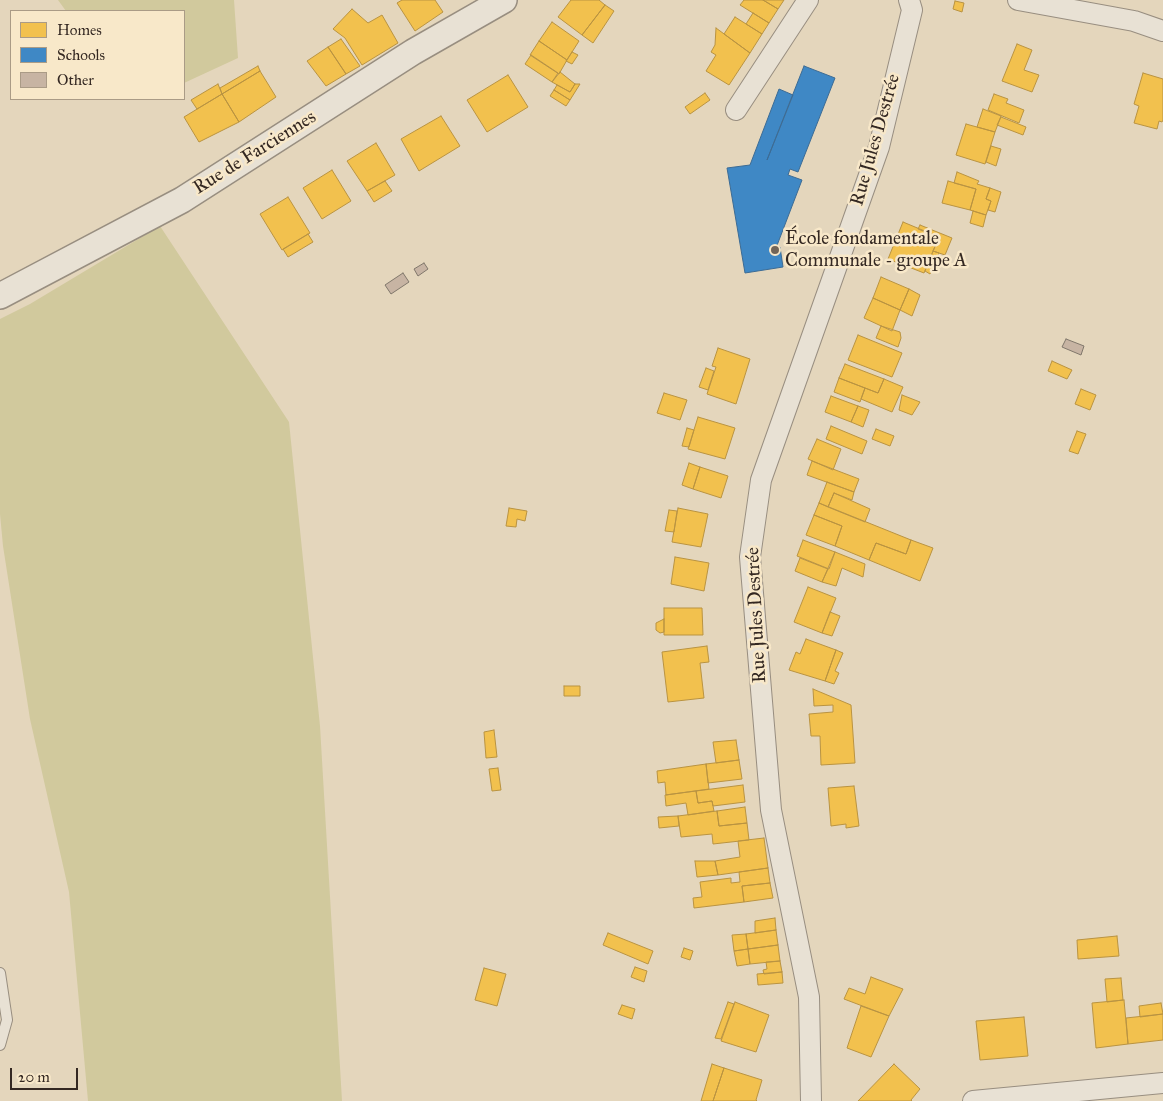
<!DOCTYPE html>
<html>
<head>
<meta charset="utf-8">
<style>
  body { margin:0 }
  #map { position:relative; width:1163px; height:1101px; overflow:hidden; background:#e4d6bc; font-family:"IM FELL Great Primer",serif }
  canvas { display:block }
  .legend { position:absolute; left:10px; top:10px; width:175px; height:90px; box-sizing:border-box; background:#f8e8c9; border:1px solid #aa9b86; margin:0; padding:6px 9px; list-style:none; font-size:15px; color:#342822 }
  .legend li { display:flex; align-items:center; gap:10px; height:25px }
  .legend b { width:25px; border:1px solid #aa9b86 }
  .scale { position:absolute; left:10px; top:1068px; width:68px; height:22px; box-sizing:border-box; border:2px solid #342822; border-top:0; padding-left:6px; font-size:15px; line-height:18px; white-space:nowrap; color:#342822; -webkit-text-stroke:4px #f8e8c9; paint-order:stroke }
</style>
</head>
<body>
<div id="map">
<canvas width="1163" height="1101"></canvas>
<ul class="legend">
<li><b style="height:14px;background:#f2c14e"></b>Homes</li>
<li><b style="height:14px;background:#3f88c5"></b>Schools</li>
<li><b style="height:14px;background:#c7b4a3"></b>Other</li>
</ul>
<div class="scale">20 m</div>
</div>
<script>
const c = document.querySelector('canvas').getContext('2d');
c.lineJoin = 'round';
function paint(path, color) { c.fillStyle = color; c.fill(path, 'evenodd'); }
const shape = rows => new Path2D(rows.map(r => 'M' + r).join(''));
function trace(path, color, width, dash) { c.strokeStyle = color; c.lineWidth = width; c.lineCap = dash ? 'butt' : 'round'; c.setLineDash(dash || []); c.stroke(path); }
function label(font, color, halo, rows, align = 'center') {
  c.font = font + ' "IM FELL Great Primer",serif'; c.lineWidth = 5; c.setLineDash([]); c.textBaseline = 'middle'; c.strokeStyle = halo; c.fillStyle = color; for (const [text, x, y, turn = 0] of rows) {
    c.save(); c.translate(x, y); c.rotate((+turn || 0) * Math.PI / 180); c.textAlign = isNaN(turn) ? turn : align; if (halo) c.strokeText(text, 0, 0); c.fillText(text, 0, 0); c.restore();
  }
}
paint(shape([
  [58,0,234,0,238,58,184,83,184,11,66,11],
  [160,226,289,422,320,726,342,1101,88,1101,69,892,30,719,3,546,0,514,0,319,30,304]
]), '#d1c99d');
const homes = shape([
  [402,0,435,0,443,12,415,31,397,3,402,0],
  [571,0,599,0,605,5,582,35,558,17,571,0],
  [744,0,763,0,778,9,769,23,740,5,744,0],
  [763,0,784,0,778,9,763,0],
  [955,1,964,3,962,12,953,9,955,1],
  [605,5,614,11,593,43,582,35,605,5],
  [352,9,368,23,382,15,398,43,362,65,345,38,333,29,352,9],
  [753,13,769,23,762,34,746,24,753,13],
  [735,17,762,34,750,53,724,34,735,17],
  [552,22,579,41,567,60,539,41,552,22],
  [716,28,750,53,729,85,706,71,716,55,711,52,715,45,716,28],
  [341,39,360,66,346,74,328,47,341,39],
  [539,41,567,60,559,74,530,55,539,41],
  [1017,44,1032,50,1024,70,1039,75,1032,92,1002,81,1017,44],
  [328,47,346,74,326,86,307,61,328,47],
  [572,52,578,55,572,64,566,61,572,52],
  [531,55,558,73,552,82,525,64,531,55],
  [258,66,260,71,222,94,220,88,258,66],
  [260,71,276,97,239,122,222,94,260,71],
  [560,72,575,84,570,92,552,82,560,72],
  [1143,73,1163,79,1163,120,1162,122,1159,121,1157,129,1134,123,1139,106,1134,104,1143,73],
  [508,75,528,107,487,132,467,100,508,75],
  [218,84,222,94,197,109,191,100,218,84],
  [575,84,580,84,570,100,554,90,557,85,570,92,575,84],
  [554,90,570,100,566,106,550,96,554,90],
  [705,93,710,100,690,114,685,107,705,93],
  [222,94,239,122,199,142,184,117,222,94],
  [994,94,1008,99,1006,103,1024,110,1019,123,988,110,994,94],
  [983,109,1001,116,995,132,977,127,983,109],
  [441,116,460,146,419,171,401,139,441,116],
  [1001,117,1026,127,1023,135,997,125,1001,117],
  [966,124,995,132,985,164,956,155,966,124],
  [376,143,395,175,367,191,347,161,376,143],
  [991,146,1001,149,996,166,986,162,991,146],
  [332,170,351,201,322,219,303,188,332,170],
  [957,172,979,181,977,184,990,188,986,199,991,201,986,215,970,210,976,189,954,183,957,172],
  [385,181,392,191,374,202,367,191,385,181],
  [948,181,976,189,970,210,942,203,948,181],
  [990,188,1001,192,995,212,988,210,991,201,986,199,990,188],
  [288,197,310,233,282,250,260,214,288,197],
  [973,211,986,215,983,227,970,223,973,211],
  [903,222,939,237,924,273,888,259,903,222],
  [920,225,952,238,945,255,933,251,939,237,918,229,920,225],
  [308,234,313,242,288,257,283,249,308,234],
  [933,251,939,253,930,274,925,271,933,251],
  [881,277,909,289,900,310,873,298,881,277],
  [909,289,920,295,912,316,900,310,909,289],
  [873,298,900,310,892,331,864,318,873,298],
  [881,326,900,332,901,338,898,347,876,338,881,326],
  [858,335,902,353,892,377,848,360,858,335],
  [718,348,750,359,736,404,707,394,716,367,712,366,718,348],
  [1052,361,1072,370,1067,379,1048,371,1052,361],
  [845,364,884,379,878,393,839,378,845,364],
  [706,368,714,371,708,390,699,387,706,368],
  [839,378,865,388,860,402,834,392,839,378],
  [884,379,903,387,892,412,861,399,865,388,878,393,884,379],
  [1081,389,1096,395,1090,410,1075,404,1081,389],
  [664,393,687,400,680,420,657,413,664,393],
  [902,395,920,402,912,415,899,410,902,395],
  [831,396,858,406,851,422,825,412,831,396],
  [858,406,869,410,863,427,851,422,858,406],
  [698,417,735,428,725,459,688,449,698,417],
  [831,426,867,441,862,454,826,439,831,426],
  [687,428,694,430,689,447,682,446,687,428],
  [876,429,894,436,890,446,872,439,876,429],
  [1077,431,1086,434,1078,454,1069,451,1077,431],
  [817,439,841,449,833,470,808,459,817,439],
  [812,461,859,479,854,492,807,475,812,461],
  [689,463,700,467,693,489,682,485,689,463],
  [700,467,728,476,721,498,693,489,700,467],
  [827,482,854,492,852,500,834,493,828,507,819,503,827,482],
  [834,493,870,509,865,522,828,507,834,493],
  [819,503,911,540,906,554,876,543,869,560,835,546,842,526,814,515,819,503],
  [509,508,527,511,525,521,517,519,516,527,506,526,509,508],
  [678,508,708,514,701,547,672,542,678,508],
  [669,510,677,511,674,532,665,531,669,510],
  [814,515,842,526,835,546,806,535,814,515],
  [803,540,835,552,829,569,797,556,803,540],
  [911,540,933,548,920,581,869,560,876,543,906,554,911,540],
  [835,552,865,564,863,577,842,568,836,586,822,582,835,552],
  [675,557,709,563,704,591,671,584,675,557],
  [800,558,828,569,822,582,795,571,800,558],
  [808,587,836,598,822,633,794,622,808,587],
  [664,608,702,608,703,635,664,635,664,608],
  [830,612,840,616,832,636,822,633,830,612],
  [664,619,664,632,660,633,656,630,656,623,664,619],
  [806,639,836,650,825,681,789,670,796,652,800,654,806,639],
  [707,646,709,662,700,663,704,698,668,702,662,652,707,646],
  [836,650,843,653,835,671,839,673,834,684,825,681,836,650],
  [564,686,580,686,580,696,564,696,564,686],
  [813,689,851,705,855,763,821,765,820,736,811,736,809,714,833,712,833,705,814,706,813,689],
  [494,730,497,757,486,758,484,732,494,730],
  [736,740,739,760,716,763,713,742,736,740],
  [739,760,742,779,708,783,706,764,739,760],
  [706,764,709,789,666,795,665,782,658,783,657,771,706,764],
  [498,768,501,790,492,791,489,769,498,768],
  [743,785,745,802,713,806,712,801,698,803,696,791,743,785],
  [854,786,859,826,846,828,846,824,831,826,828,788,854,786],
  [696,791,698,803,712,801,714,811,688,815,686,803,666,806,665,795,696,791],
  [745,807,747,823,719,826,717,811,745,807],
  [717,811,719,826,747,823,749,840,713,844,712,834,681,837,678,816,717,811],
  [678,816,679,826,659,828,658,817,678,816],
  [764,838,768,868,718,875,715,861,740,857,738,841,764,838],
  [695,861,715,861,718,875,697,877,695,861],
  [768,868,770,883,742,886,744,902,694,908,693,898,702,897,700,882,731,878,731,883,740,882,739,872,768,868],
  [770,883,773,898,744,902,742,886,770,883],
  [775,918,776,930,755,933,755,921,775,918],
  [776,930,778,945,748,949,746,934,776,930],
  [608,933,653,951,648,964,603,945,608,933],
  [746,934,748,949,734,951,732,935,746,934],
  [1117,936,1119,956,1078,959,1077,940,1117,936],
  [778,945,780,961,750,964,748,949,778,945],
  [684,948,693,951,690,960,681,957,684,948],
  [748,949,750,964,737,966,734,951,748,949],
  [780,961,782,972,764,974,763,970,767,969,766,962,780,961],
  [635,967,647,971,644,982,631,977,635,967],
  [484,968,506,974,497,1006,475,1000,484,968],
  [782,972,783,983,758,985,757,974,782,972],
  [871,977,903,989,889,1016,844,999,849,988,865,994,871,977],
  [1121,978,1123,1000,1107,1002,1105,979,1121,978],
  [1124,1000,1128,1044,1096,1048,1092,1003,1124,1000],
  [728,1002,734,1004,721,1039,715,1038,728,1002],
  [735,1002,769,1015,756,1052,721,1041,735,1002],
  [1161,1003,1163,1014,1140,1017,1139,1006,1161,1003],
  [622,1005,635,1009,632,1019,618,1014,622,1005],
  [861,1006,889,1016,871,1057,847,1048,861,1006],
  [1163,1014,1163,1040,1128,1044,1126,1018,1163,1014],
  [1024,1017,1028,1056,980,1060,976,1021,1024,1017],
  [712,1064,724,1068,713,1101,701,1101,712,1064],
  [894,1064,920,1089,911,1100,912,1101,858,1101,894,1064],
  [724,1068,762,1080,756,1100,757,1101,713,1101,724,1068]
]);
paint(homes, '#f2c14e');
trace(homes, '#b99341', 1);
const schools = shape([
  [804,66,835,78,798,172,790,169,788,175,802,180,776,248,780,247,783,267,745,273,727,168,750,165,779,89,793,95,767,160,804,66]
]);
paint(schools, '#3f88c5');
trace(schools, '#3c6b94', 1);
const building = shape([
  [424,263,428,269,418,276,414,269,424,263],
  [403,273,409,282,391,294,385,285,403,273],
  [1066,339,1084,346,1081,355,1062,347,1066,339]
]);
paint(building, '#c7b4a3');
trace(building, '#80776b', 1);
const service = shape([
  [0,973,7,1020,0,1045]
]);
const minor = shape([
  [1018,0,1134,21,1163,31],
  [736,110,808,0],
  [811,1101,809,997,771,810,750,557,761,480,879,147,912,10,909,0],
  [973,1101,1163,1083]
]);
const tertiary = shape([
  [0,296,182,200,413,52,504,0]
]);
trace(service, '#988e80', 12);
trace(minor, '#988e80', 22);
trace(tertiary, '#988e80', 28);
trace(service, '#e8e1d4', 10);
trace(minor, '#e8e1d4', 20);
trace(tertiary, '#e8e1d4', 25);
for (const [x, y, r, color] of [
  [775,250,5,"#726558"]
]) { const dot = new Path2D(); dot.arc(x, y, r, 0, 2 * Math.PI); c.fillStyle = color; c.fill(dot); trace(dot, '#f8e8c9', 2); }
label('19px', '#342822', '#f8e8c9', [
  ["Rue Jules Destrée",876,140,-74],
  ["Rue de Farciennes",255,153,-32],
  ["Rue Jules Destrée",757,615,-93]
]);
label('19px', '#342822', '#f8e8c9', [
  ["École fondamentale",785,239],
  ["Communale - groupe A",785,261]
], 'left');
</script>
</body>
</html>
